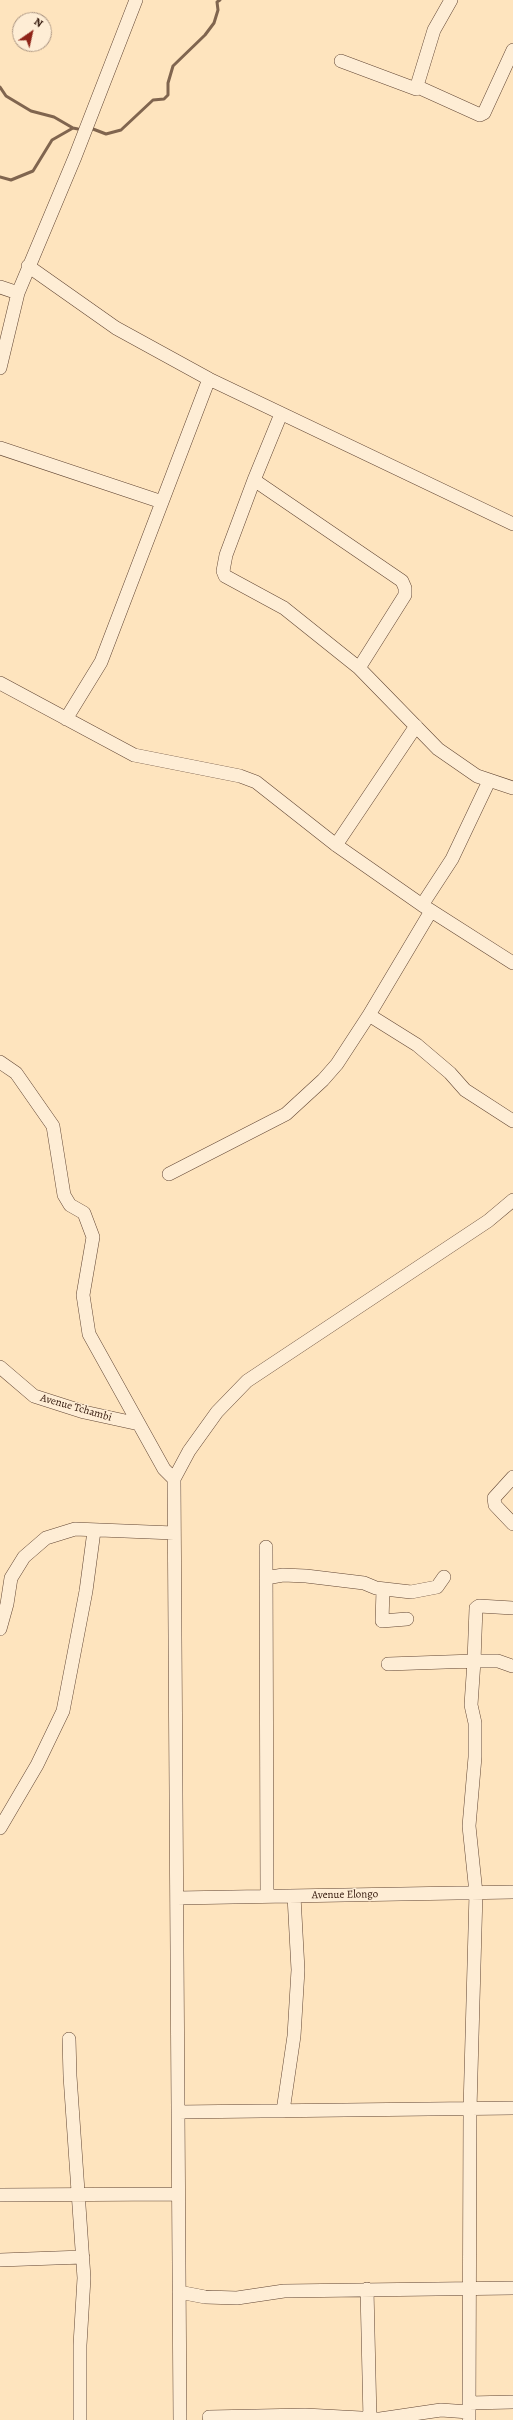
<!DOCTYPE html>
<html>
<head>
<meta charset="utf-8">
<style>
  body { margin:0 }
  #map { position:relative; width:513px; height:2420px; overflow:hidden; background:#fee4be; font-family:Alegreya,serif }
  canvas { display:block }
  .north { position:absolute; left:12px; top:12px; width:40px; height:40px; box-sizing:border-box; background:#feedd5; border:1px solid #ab9582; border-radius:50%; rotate:34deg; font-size:11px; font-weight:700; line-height:16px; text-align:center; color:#2e1206 }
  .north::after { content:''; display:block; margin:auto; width:14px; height:18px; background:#8f2418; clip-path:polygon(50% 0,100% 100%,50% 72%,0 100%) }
</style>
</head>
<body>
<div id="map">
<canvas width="513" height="2420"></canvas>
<div class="north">N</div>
</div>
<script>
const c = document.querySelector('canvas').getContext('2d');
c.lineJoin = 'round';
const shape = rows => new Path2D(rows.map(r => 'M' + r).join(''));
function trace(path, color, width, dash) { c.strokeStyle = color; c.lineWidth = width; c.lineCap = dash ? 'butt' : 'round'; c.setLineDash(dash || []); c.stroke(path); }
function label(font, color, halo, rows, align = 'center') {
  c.font = font + ' Alegreya,serif'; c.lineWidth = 3; c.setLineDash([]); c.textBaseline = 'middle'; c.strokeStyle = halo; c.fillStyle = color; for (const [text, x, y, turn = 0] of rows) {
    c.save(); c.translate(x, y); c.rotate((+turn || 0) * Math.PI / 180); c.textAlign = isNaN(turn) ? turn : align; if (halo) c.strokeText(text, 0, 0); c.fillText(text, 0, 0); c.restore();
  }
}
trace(shape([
  [0,87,6,96,31,111,54,117,73,128,78,129],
  [93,129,106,134,121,130,153,100,164,99,168,95,168,83,173,66,205,35,214,23,218,10,217,2,220,0],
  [0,177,11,180,33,171,52,140,73,128]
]), '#80654f', 3);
const minor = shape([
  [341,61,416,89,434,30,451,0],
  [418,87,480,115,484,113,513,50],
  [28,266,116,328,209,379,513,524],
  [0,287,18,293],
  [0,368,18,293,75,157,136,0],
  [281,414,254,480,402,581,405,588,405,595,359,668,438,749,477,776,513,788],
  [0,448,162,502],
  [254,480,226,555,223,571,225,576,284,608,359,668],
  [0,683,134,755,240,776,256,782,336,845,422,905,513,963],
  [66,719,101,662,209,379],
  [336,845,416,726],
  [422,905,452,859,489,781],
  [369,1015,417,1045,450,1073,465,1090,513,1121],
  [0,1062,16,1073,53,1126,64,1195,70,1205,84,1213,93,1237,83,1295,89,1334,164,1469,174,1479],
  [169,1174,286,1114,323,1080,337,1064,369,1015,431,911],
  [0,1367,34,1396,84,1412,139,1424],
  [513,1477,494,1498,495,1505,513,1524],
  [266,1547,267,1896],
  [266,1578,283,1575,306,1576,364,1583,376,1588,411,1592,437,1587,444,1577],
  [383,1590,382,1621,407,1619],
  [0,1629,7,1604,11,1578,24,1557,46,1538,75,1529,174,1533],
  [388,1664,474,1661,476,1608,479,1606,513,1608],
  [0,1828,37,1765,63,1711,86,1591,94,1531],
  [177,1898,513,1892],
  [69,2039,70,2076,84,2278,80,2345,80,2420],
  [283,2111,294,2036,298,1970,294,1896],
  [178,2112,513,2108],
  [0,2195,178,2194],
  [0,2260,83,2257],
  [367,2289,370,2420],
  [179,2292,205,2297,237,2298,284,2291,513,2288],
  [469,2403,513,2402],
  [209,2417,305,2415,380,2419,441,2410,469,2412],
  [180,2420,174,1479,189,1451,217,1412,247,1381,488,1221,513,1200],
  [469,2420,470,2109,476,1893,469,1826,475,1757,475,1723,471,1705,474,1661,498,1661,512,1666]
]);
trace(minor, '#624634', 14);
trace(minor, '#feedd5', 13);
label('11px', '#2e1206', '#feedd5', [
  ["Avenue Tchambi",76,1408,16],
  ["Avenue Elongo",345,1895,-1]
]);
</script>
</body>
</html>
